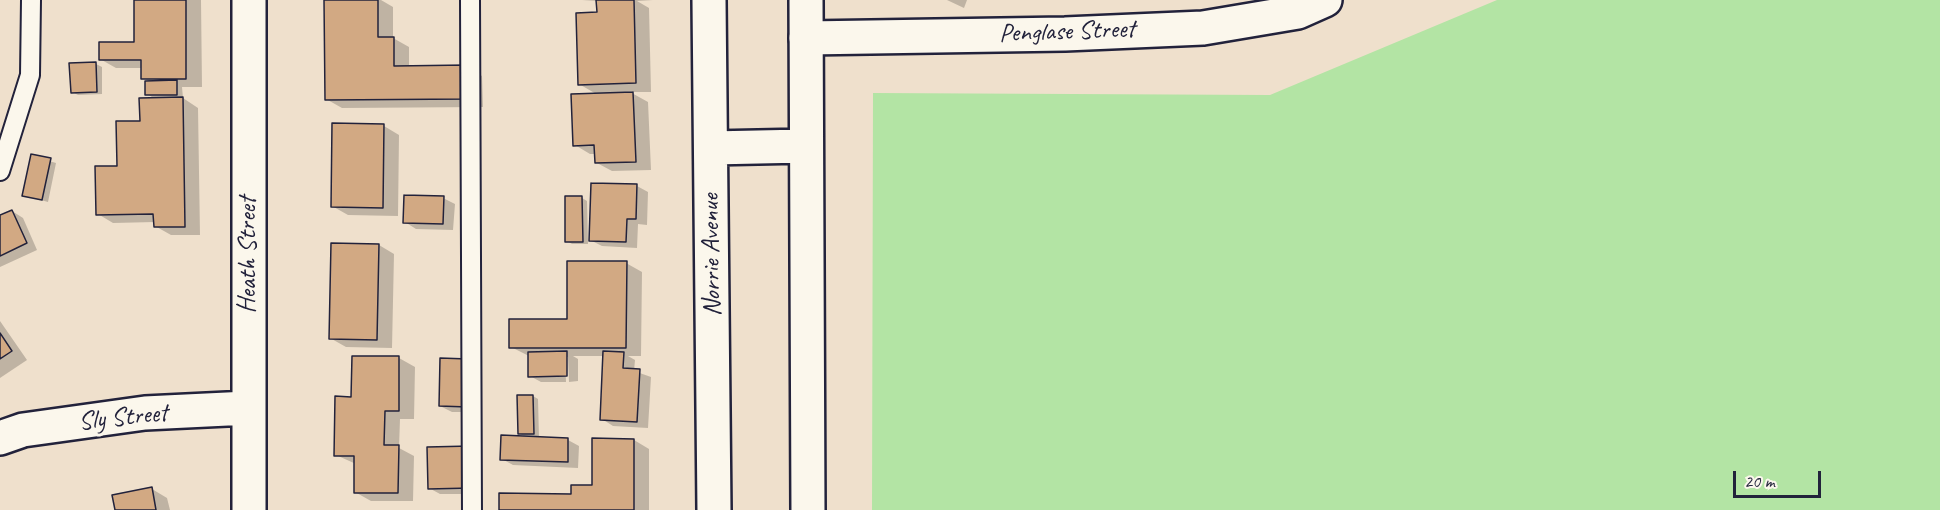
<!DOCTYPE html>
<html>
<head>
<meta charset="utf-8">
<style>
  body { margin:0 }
  #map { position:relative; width:1940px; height:510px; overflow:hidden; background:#efe0cc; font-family:Caveat,sans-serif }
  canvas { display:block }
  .scale { position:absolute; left:1733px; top:471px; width:88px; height:27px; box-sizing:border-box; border:3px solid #22223b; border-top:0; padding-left:8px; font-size:18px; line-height:21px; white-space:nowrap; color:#22223b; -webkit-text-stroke:4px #fbf7ec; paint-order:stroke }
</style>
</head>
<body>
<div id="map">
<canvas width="1940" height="510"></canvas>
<div class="scale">20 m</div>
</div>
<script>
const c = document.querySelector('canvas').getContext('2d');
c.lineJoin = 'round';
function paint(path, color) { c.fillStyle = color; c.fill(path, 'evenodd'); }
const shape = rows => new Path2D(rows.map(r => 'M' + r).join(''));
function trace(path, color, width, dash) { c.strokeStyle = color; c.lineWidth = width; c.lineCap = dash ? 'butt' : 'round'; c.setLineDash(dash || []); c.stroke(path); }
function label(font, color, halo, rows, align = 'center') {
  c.font = font + ' Caveat,sans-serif'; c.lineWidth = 6; c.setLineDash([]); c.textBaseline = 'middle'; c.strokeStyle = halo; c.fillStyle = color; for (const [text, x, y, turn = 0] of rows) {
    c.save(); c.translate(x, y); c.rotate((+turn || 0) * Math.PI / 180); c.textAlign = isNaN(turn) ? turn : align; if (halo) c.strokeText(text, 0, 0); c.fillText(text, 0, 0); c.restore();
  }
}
paint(shape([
  [1497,0,1940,0,1940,510,872,510,873,93,1270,95]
]), '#b3e4a4');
paint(shape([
  [135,0,201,0,202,87,182,87,183,98,198,108,200,235,171,235,155,226,155,222,113,223,98,214,155,99,147,94,151,82,143,78,143,68,116,68,100,59,135,43],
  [325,0,381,0,393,7,393,38,409,47,409,67,467,67,482,76,483,107,342,108,326,99],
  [582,0,653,0,637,1,649,8,651,92,630,92,648,102,651,170,612,171,597,163,596,154,590,154,575,145,598,95,579,84,598,14,598,1],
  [947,0,967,0,964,8],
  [96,64,102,67,102,94,78,95,72,92,71,65],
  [384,126,399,135,398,216,348,215,332,206],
  [32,156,56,163,48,202,23,195],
  [592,184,637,186,648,192,647,225,638,224,637,248,602,246,590,240],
  [443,198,455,204,453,230,416,229,405,222],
  [582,198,587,201,588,244,572,244,567,241],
  [12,211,23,218,37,250,0,267,0,217],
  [379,245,394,254,392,348,346,347,330,338],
  [626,263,642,272,641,356,628,356,635,360,634,371,651,377,648,428,613,426,602,419,605,356,573,356,578,359,578,381,569,382,568,357,565,357,566,382,541,382,530,376,529,356,511,347,568,321],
  [0,321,27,360,0,378],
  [399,358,415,367,414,419,400,419,399,448,414,456,413,501,371,501,355,492,356,464,336,455,353,398],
  [441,360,478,412,452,412,440,406],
  [533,396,538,399,539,438,568,440,579,446,578,468,513,465,502,459,527,438,519,433],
  [634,440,649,449,649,510,501,510,573,495,594,487],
  [470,448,481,454,482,494,440,494,429,488],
  [152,489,167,498,170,510,116,510]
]), '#0003');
const building = shape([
  [134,0,186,0,186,79,141,79,141,60,99,60,99,42,134,42,134,0],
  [324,0,378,0,378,37,394,37,394,66,467,65,468,99,325,100,324,0],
  [596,0,634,0,636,83,578,85,576,13,597,12,596,0],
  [96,62,97,92,71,93,69,63,96,62],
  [177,80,177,95,145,95,145,81,177,80],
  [633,92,636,162,595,163,594,145,573,146,571,94,633,92],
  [183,97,185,227,154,227,153,214,96,215,95,166,117,166,116,121,140,121,139,98,183,97],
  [332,123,384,124,383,208,331,207,332,123],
  [31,154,51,158,42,200,22,196,31,154],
  [591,183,637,184,636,219,627,219,626,242,589,241,591,183],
  [404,195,444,196,443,224,403,223,404,195],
  [565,196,582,196,583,242,565,242,565,196],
  [12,210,27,243,0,256,0,215,12,210],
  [331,243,379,244,377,340,329,339,331,243],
  [567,261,627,261,626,348,509,348,509,319,567,319,567,261],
  [0,333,12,351,0,359,0,333],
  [567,351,567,376,528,377,528,352,567,351],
  [603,351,624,352,623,368,640,369,637,422,600,420,603,351],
  [352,356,399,356,399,411,385,411,384,445,399,445,398,493,354,493,354,456,334,456,335,396,351,397,352,356],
  [440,358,468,359,468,407,439,406,440,358],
  [517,395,533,395,534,434,518,434,517,395],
  [501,435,568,438,568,462,500,460,501,435],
  [592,438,634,439,634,510,499,510,499,493,571,494,571,485,592,485,592,438],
  [471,446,471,488,428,489,427,447,471,446],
  [152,487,156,510,115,510,112,495,152,487]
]);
paint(building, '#d2a983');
trace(building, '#22223b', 1.5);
const service = shape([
  [470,0,472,510],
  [0,171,30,75,31,0]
]);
const minor = shape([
  [249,0,249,510],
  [806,38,1065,34,1203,28,1298,12,1325,0],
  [0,438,23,430,145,413,248,408]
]);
const secondary = shape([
  [709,0,714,510],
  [806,0,808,510],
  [711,148,805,146]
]);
trace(service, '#22223b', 22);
trace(minor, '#22223b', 38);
trace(secondary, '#22223b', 38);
trace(service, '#fbf7ec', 18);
trace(minor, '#fbf7ec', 33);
trace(secondary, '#fbf7ec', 33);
label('26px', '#22223b', '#fbf7ec', [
  ["Penglase Street",1067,32,-2],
  ["Heath Street",248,255,-90],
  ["Norrie Avenue",712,255,-91],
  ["Sly Street",123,418,-6]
]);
</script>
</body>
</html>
